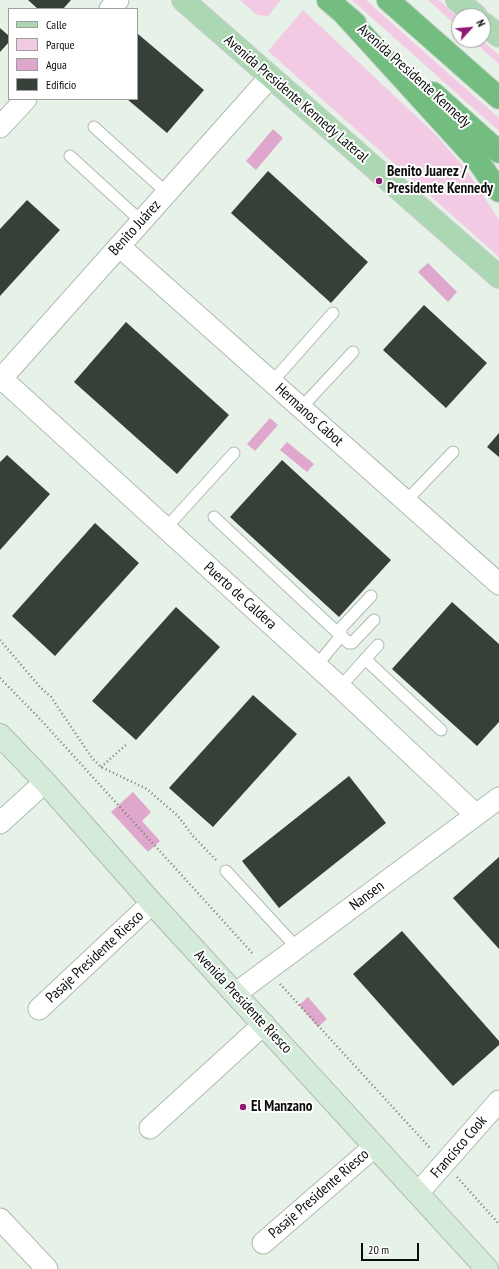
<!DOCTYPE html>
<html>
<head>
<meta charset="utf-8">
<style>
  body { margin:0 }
  #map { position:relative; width:499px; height:1269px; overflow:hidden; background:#e6f1e8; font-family:"PT Sans Narrow",sans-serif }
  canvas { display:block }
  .legend { position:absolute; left:8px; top:8px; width:130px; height:92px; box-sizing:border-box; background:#fff; border:1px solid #9d9f9d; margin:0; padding:5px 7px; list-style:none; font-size:12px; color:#0a0e0b }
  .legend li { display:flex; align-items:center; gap:8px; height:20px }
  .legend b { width:20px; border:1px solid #9d9f9d }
  .north { position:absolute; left:451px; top:8px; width:40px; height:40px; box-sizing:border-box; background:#fff; border:1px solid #9d9f9d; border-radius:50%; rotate:64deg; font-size:11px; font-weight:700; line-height:16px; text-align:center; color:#0a0e0b }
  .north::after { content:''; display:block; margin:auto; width:14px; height:18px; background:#911774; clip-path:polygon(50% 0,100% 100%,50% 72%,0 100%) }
  .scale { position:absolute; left:361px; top:1243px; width:58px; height:18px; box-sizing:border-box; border:2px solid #0a0e0b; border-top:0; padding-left:5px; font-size:12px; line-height:14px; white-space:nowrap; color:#0a0e0b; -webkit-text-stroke:3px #fff; paint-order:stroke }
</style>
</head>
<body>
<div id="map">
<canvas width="499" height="1269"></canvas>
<ul class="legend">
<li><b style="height:5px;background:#acd7b3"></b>Calle</li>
<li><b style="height:11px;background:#f2cae3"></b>Parque</li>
<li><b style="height:11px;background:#e0a7cc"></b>Agua</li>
<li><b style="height:11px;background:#374038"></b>Edificio</li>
</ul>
<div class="north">N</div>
<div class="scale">20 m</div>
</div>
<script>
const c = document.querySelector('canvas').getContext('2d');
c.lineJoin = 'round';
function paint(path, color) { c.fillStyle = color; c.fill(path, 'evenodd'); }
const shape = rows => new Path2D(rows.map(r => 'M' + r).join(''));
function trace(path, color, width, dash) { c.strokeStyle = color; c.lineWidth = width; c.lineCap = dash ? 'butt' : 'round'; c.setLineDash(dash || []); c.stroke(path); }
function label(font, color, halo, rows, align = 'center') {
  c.font = font + ' "PT Sans Narrow",sans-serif'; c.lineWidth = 4; c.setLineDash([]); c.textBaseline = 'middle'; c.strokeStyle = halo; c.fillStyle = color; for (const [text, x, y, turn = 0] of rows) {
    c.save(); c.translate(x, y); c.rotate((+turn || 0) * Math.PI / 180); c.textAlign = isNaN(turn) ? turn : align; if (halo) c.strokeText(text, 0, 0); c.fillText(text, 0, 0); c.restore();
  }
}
paint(shape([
  [240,0,281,0,268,16,257,15],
  [352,0,366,0,450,75,499,118,499,131],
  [428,0,439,0,459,19,459,28],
  [303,10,435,134,465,168,499,220,499,257,268,51],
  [472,40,482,40,499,55,499,64]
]), '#f2cae3');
paint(shape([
  [273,129,283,138,256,170,246,161],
  [428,263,457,292,448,302,418,272],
  [270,418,278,425,255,451,247,444],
  [287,442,314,464,307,472,280,450],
  [133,792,151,812,142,821,160,841,148,852,111,812],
  [308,997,327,1019,318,1027,299,1005]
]), '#e0a7cc');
paint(shape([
  [28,0,71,0,63,9,38,9],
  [0,28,9,36,9,42,0,52],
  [138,34,204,90,167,133,127,99,137,99,137,36],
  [268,171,368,262,331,303,231,213],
  [27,200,60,230,0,296,0,229],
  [424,305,487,363,446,408,383,350],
  [126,322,229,415,177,474,74,382],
  [499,433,499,457,487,447],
  [7,455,50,494,0,550,0,462],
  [282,460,391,560,339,617,230,517],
  [95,523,139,563,55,656,12,616],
  [452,602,499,644,499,722,477,746,392,669],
  [176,607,220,647,136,740,92,701],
  [253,695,297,734,213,827,169,788],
  [349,776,386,823,279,908,242,861],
  [499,857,499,949,453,898],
  [402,931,499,1041,499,1045,453,1086,353,974]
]), '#374038');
const service = shape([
  [94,127,167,193],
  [70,156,141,221],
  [272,382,333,313],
  [301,408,353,352],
  [406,501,453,452],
  [214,517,341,636],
  [166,528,234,453],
  [341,636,341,630,342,627,371,596],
  [365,659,441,730],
  [316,666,341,636,349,643,352,643,374,620],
  [340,687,378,645],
  [226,871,297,948]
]);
const minor = shape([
  [110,9,118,0],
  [0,127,26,99],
  [119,246,499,584],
  [0,377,340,687,476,815],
  [0,380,270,77],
  [0,823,45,782],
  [235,994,499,798],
  [39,1009,152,903],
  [150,1128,264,1024],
  [418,1193,499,1101],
  [0,1219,47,1269],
  [263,1243,375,1146]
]);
const secondary = shape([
  [0,735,45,782,152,903,487,1269]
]);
const primary = shape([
  [183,0,499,277],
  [457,0,476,16],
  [483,23,499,36]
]);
const motorway = shape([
  [328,0,355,23],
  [388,0,499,98],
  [344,14,477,160,499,191],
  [433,93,499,152]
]);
trace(service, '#b0bab1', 13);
trace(minor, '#b0bab1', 23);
trace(secondary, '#b0bab1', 24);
trace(primary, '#cecfce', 24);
trace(motorway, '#cecfce', 24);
trace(shape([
  [0,640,40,687,51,697,92,758,101,767,147,789,178,816,192,835,216,860],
  [0,678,41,720,254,955],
  [101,767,127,744],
  [280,984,431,1149],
  [457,1177,499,1224]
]), '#767d77', 2.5, [1, 3]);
trace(service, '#fff', 11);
trace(minor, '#fff', 21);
trace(secondary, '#d5ebd9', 22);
trace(primary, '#acd7b3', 22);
trace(motorway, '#74bd80', 22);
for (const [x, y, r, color] of [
  [379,181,4,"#911774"],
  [243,1107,4,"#911774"]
]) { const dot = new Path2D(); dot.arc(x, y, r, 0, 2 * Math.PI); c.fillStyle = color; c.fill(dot); trace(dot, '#fff', 1.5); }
label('15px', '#0a0e0b', '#fff', [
  ["Avenida Presidente Kennedy",414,76,42],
  ["Avenida Presidente Kennedy Lateral",296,99,41],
  ["Benito Juárez",135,228,-48],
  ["Hermanos Cabot",309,415,42],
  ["Puerto de Caldera",240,596,42],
  ["Nansen",367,896,-37],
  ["Pasaje Presidente Riesco",95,957,-43],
  ["Avenida Presidente Riesco",243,1002,47],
  ["Francisco Cook",459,1147,-49],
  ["Pasaje Presidente Riesco",319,1194,-41]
]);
label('bold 15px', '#0a0e0b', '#fff', [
  ["Benito Juarez /",387,172],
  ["Presidente Kennedy",387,189],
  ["El Manzano",251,1107]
], 'left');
</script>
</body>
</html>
